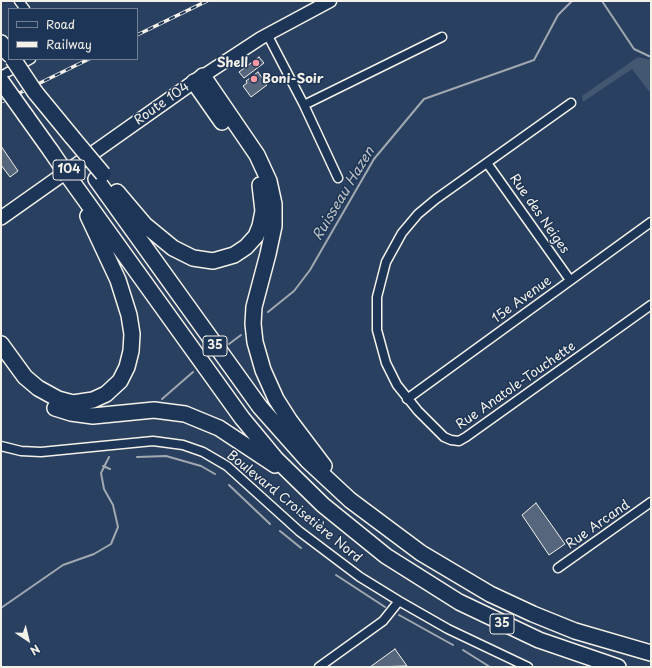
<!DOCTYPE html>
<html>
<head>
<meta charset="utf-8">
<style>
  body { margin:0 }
  #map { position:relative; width:652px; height:668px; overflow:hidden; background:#2a4060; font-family:"Playpen Sans",sans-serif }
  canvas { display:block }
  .frame { position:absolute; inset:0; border:2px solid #f4f1e8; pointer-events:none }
  .legend { position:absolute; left:8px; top:8px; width:130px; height:52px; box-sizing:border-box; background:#1d3557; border:1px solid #738091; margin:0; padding:5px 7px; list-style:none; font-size:12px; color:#f4f1e8 }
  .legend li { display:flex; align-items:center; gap:8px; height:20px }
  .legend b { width:20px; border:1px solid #738091 }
  .north { position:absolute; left:8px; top:620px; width:40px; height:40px; -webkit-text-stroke:3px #1d3557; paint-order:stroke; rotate:145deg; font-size:11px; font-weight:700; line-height:16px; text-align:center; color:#f4f1e8 }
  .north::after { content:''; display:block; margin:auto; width:14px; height:18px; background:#f4f1e8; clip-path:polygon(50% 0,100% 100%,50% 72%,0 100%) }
</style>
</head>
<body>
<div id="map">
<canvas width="652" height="668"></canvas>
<div class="frame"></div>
<ul class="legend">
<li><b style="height:5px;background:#1d3557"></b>Road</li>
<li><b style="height:5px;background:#f4f1e8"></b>Railway</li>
</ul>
<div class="north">N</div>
</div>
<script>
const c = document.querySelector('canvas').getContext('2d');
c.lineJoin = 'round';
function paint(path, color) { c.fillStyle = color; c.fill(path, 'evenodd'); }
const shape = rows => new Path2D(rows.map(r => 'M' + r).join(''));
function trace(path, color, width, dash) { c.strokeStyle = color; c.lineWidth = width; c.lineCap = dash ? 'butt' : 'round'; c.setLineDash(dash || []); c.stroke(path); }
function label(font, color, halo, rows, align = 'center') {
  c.font = font + ' "Playpen Sans",sans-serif'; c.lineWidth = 3; c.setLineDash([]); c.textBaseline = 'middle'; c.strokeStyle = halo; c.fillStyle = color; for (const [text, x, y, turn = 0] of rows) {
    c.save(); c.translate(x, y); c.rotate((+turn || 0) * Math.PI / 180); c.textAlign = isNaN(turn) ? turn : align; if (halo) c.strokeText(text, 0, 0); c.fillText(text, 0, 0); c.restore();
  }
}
paint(shape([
  [638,57,651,60,651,94,632,69,583,102,582,96]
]), '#445771');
trace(shape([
  [602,1,634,49,651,57],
  [268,312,294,291,310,270,374,159,424,99,534,60,558,15,572,1],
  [229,344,241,335],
  [162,399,193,372],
  [137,457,166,456,201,466,215,474],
  [103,466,110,469],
  [229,485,270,524],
  [280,531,301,548],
  [336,575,385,607],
  [1,608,63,565,94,554,111,544,118,527,113,505,104,489,101,473,109,457],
  [399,615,453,645],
  [463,650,490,667]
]), '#a1a8b0', 2);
const building = shape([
  [259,57,264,63,244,78,239,72,259,57],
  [258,72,267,85,251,97,243,86,247,83,246,81,258,72],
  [1,146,18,171,10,177,1,165,1,146],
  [536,503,565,544,549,555,522,515,536,503],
  [395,649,407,666,370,667,395,649]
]);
paint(building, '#56677d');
trace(building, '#f4f1e8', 1);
const street = shape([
  [19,1,25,9],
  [267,34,304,105,338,178],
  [1,76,31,59],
  [571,103,436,199,418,214,402,233,386,262,377,297,377,330,386,363,397,385,418,411,444,437,451,440,459,441,466,437,651,305],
  [304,105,442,37],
  [487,163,570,280],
  [407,399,651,222],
  [1,446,21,451,41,452,153,441,183,445,203,452,227,466,299,531,360,577,399,601,448,629,528,667],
  [558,568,651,502],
  [319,667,383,621,399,601]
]);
const secondary = shape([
  [203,76,261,38,330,1]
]);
const primary = shape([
  [1,218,202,76]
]);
const highway = shape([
  [1,43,9,54],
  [203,76,257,155,269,181,274,204,274,226,268,254,254,307,253,324,255,342,263,370,276,399,290,421,324,466],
  [194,82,222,122],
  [35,92,72,137],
  [26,116,51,151],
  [68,176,242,418,276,459,323,505,386,556,459,602,539,640,618,667],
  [96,179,260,407,308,461,350,500,421,553,490,594,533,614,575,631,651,653],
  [117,192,145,225,173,248,193,258,213,261,234,255,246,247,256,236,260,226,263,211,260,185],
  [1,344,25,377,38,388,58,399,73,403,93,400,106,394,120,381,127,367,131,351,132,334,129,315,118,280,88,216],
  [55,408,71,413,93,416,154,410,185,414,219,428,275,465]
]);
trace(street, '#f4f1e8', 11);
trace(secondary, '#f4f1e8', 15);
trace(primary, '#f4f1e8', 16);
trace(highway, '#f4f1e8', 18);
trace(street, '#1d3557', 8);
trace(secondary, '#1d3557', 12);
trace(primary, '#1d3557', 13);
trace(highway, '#1d3557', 15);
const rail = shape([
  [137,35,207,1],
  [1,102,89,59]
]);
trace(rail, '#f4f1e8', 3.5);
trace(rail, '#1d3557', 2, [6]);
const highwayBridge = shape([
  [13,59,35,92],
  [1,81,26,116],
  [72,137,103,174],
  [51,151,68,176]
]);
trace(highwayBridge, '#f4f1e8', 18, []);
trace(highwayBridge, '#1d3557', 15);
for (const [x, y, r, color] of [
  [256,63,4,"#ff9aa2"],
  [254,79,4,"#ff9aa2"]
]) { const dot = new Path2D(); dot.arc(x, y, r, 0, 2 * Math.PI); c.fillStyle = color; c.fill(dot); trace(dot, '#1d3557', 1.5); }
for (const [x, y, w] of [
  [69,170,32],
  [215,346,24],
  [502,624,24]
]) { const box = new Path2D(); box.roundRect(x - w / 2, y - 10, w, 20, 3); c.fillStyle = '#1d3557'; c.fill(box); trace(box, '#f4f1e8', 1); }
label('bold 12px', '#f4f1e8', null, [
  ["104",69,170],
  ["35",215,346],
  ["35",502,624]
]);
label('bold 13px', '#f4f1e8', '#1d3557', [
  ["Shell",248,63],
  ["Boni-Soir",262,79,"left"]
], 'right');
label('13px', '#f4f1e8', '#1d3557', [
  ["Route 104",162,104,-35],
  ["Rue des Neiges",539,214,55],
  ["15e Avenue",522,300,-36],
  ["Rue Anatole-Touchette",516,386,-35],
  ["Boulevard Croisetière Nord",294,507,39],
  ["Rue Arcand",598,525,-35]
]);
label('italic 14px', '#bdc1c2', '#1d3557', [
  ["Ruisseau Hazen",344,194,-59]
]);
</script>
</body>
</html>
